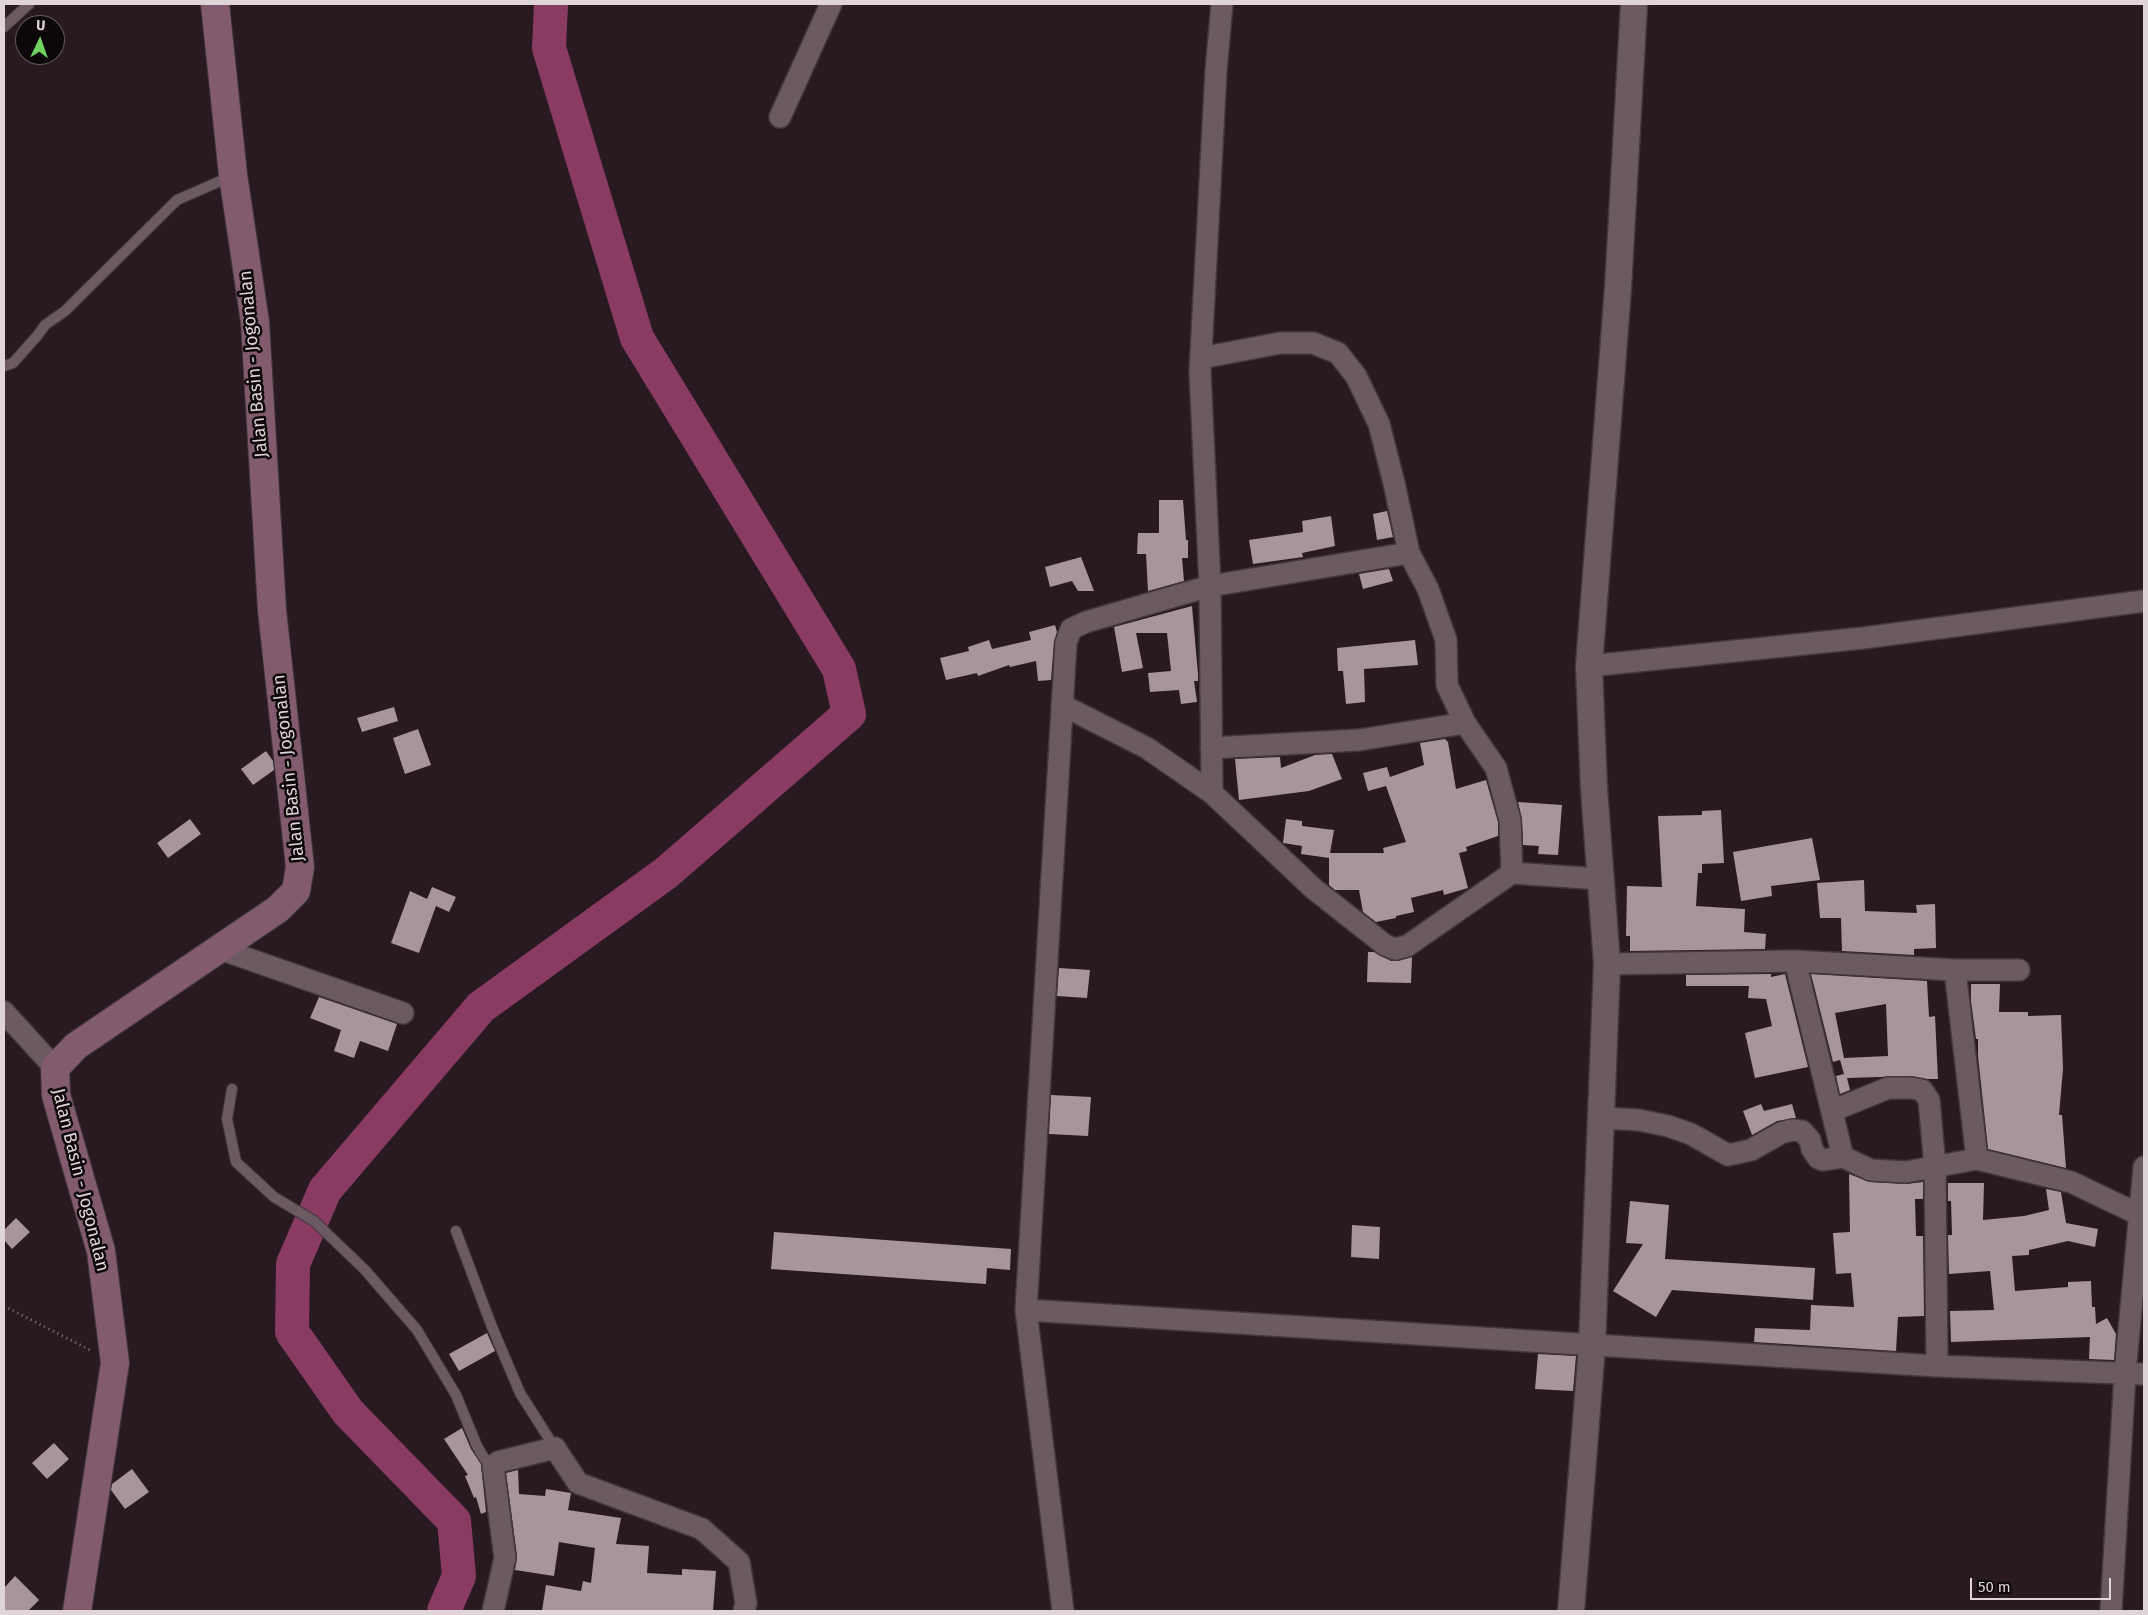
<!DOCTYPE html>
<html>
<head>
<meta charset="utf-8">
<style>
  body { margin:0 }
  #map { position:relative; width:2148px; height:1615px; overflow:hidden; background:#291a21; font-family:"Fira Sans",sans-serif }
  canvas { display:block }
  .frame { position:absolute; inset:0; border:5px solid #dfd5d9; pointer-events:none }
  .north { position:absolute; left:15px; top:15px; width:50px; height:50px; box-sizing:border-box; background:#0d070a; border:1px solid #61595d; border-radius:50%; rotate:3deg; font-size:14px; font-weight:700; line-height:20px; text-align:center; color:#dfd5d9 }
  .north::after { content:''; display:block; margin:auto; width:18px; height:22px; background:#6fd360; clip-path:polygon(50% 0,100% 100%,50% 72%,0 100%) }
  .scale { position:absolute; left:1970px; top:1578px; width:141px; height:22px; box-sizing:border-box; border:2px solid #dfd5d9; border-top:0; padding-left:6px; font-size:15px; line-height:18px; white-space:nowrap; color:#dfd5d9; -webkit-text-stroke:4px #0d070a; paint-order:stroke }
</style>
</head>
<body>
<div id="map">
<canvas width="2148" height="1615"></canvas>
<div class="frame"></div>
<div class="north">U</div>
<div class="scale">50 m</div>
</div>
<script>
const c = document.querySelector('canvas').getContext('2d');
c.lineJoin = 'round';
const shape = rows => new Path2D(rows.map(r => 'M' + r).join(''));
function trace(path, color, width, dash) { c.strokeStyle = color; c.lineWidth = width; c.lineCap = dash ? 'butt' : 'round'; c.setLineDash(dash || []); c.stroke(path); }
function paint(path, color) { c.fillStyle = color; c.fill(path, 'evenodd'); }
function label(font, color, halo, rows, align = 'center') {
  c.font = font + ' "Fira Sans",sans-serif'; c.lineWidth = 5; c.setLineDash([]); c.textBaseline = 'middle'; c.strokeStyle = halo; c.fillStyle = color; for (const [text, x, y, turn = 0] of rows) {
    c.save(); c.translate(x, y); c.rotate((+turn || 0) * Math.PI / 180); c.textAlign = isNaN(turn) ? turn : align; if (halo) c.strokeText(text, 0, 0); c.fillText(text, 0, 0); c.restore();
  }
}
trace(shape([
  [444,1611,459,1576,454,1521,348,1412,292,1332,293,1264,325,1190,481,1007,666,873,849,714,839,669,637,338,549,48,551,4]
]), '#893b62', 34);
paint(shape([
  [1159,500,1183,500,1186,540,1188,540,1188,558,1182,558,1184,581,1148,591,1146,554,1137,554,1138,533,1159,533],
  [1387,511,1393,537,1377,540,1373,514],
  [1331,516,1335,546,1302,553,1303,557,1253,564,1249,540,1303,532,1302,521],
  [1081,557,1094,591,1078,591,1072,581,1050,587,1045,567],
  [1389,569,1393,581,1363,589,1359,574],
  [1192,606,1198,674,1198,681,1194,681,1197,702,1181,704,1179,690,1150,692,1148,673,1171,671,1167,633,1136,633,1143,668,1122,672,1114,627],
  [1055,625,1057,632,1054,642,1051,680,1038,681,1036,661,1010,667,1009,665,978,676,977,673,946,680,940,658,969,651,968,647,989,640,992,649,1031,640,1029,632],
  [1415,640,1418,665,1364,669,1365,702,1346,704,1343,671,1338,671,1337,648],
  [394,707,398,721,362,732,357,718],
  [418,729,431,765,405,774,393,738],
  [1445,739,1448,742,1456,789,1486,780,1498,822,1498,836,1466,847,1467,851,1459,853,1468,888,1444,895,1443,890,1411,898,1414,912,1396,916,1396,918,1376,922,1363,912,1359,890,1335,890,1329,885,1329,858,1301,854,1302,846,1283,843,1286,819,1302,821,1302,826,1334,830,1330,853,1384,853,1383,848,1406,842,1386,786,1368,791,1363,773,1387,767,1390,777,1424,765,1420,743],
  [266,751,273,761,274,770,253,785,241,769],
  [1332,754,1342,779,1309,791,1239,800,1235,759,1280,757,1281,768,1315,755],
  [1518,802,1562,805,1558,855,1538,854,1539,846,1523,845,1522,819],
  [1721,810,1724,863,1702,864,1702,873,1698,873,1696,906,1745,909,1744,932,1766,934,1765,949,1630,951,1630,936,1626,936,1627,886,1662,887,1658,816,1702,815,1702,811],
  [190,819,201,834,168,858,157,843],
  [1812,838,1820,880,1771,886,1772,896,1741,901,1733,852],
  [1864,880,1865,911,1917,913,1916,905,1935,904,1936,948,1914,949,1914,955,1842,951,1841,918,1820,918,1817,883],
  [432,887,456,897,449,912,436,906,419,953,391,943,410,891,427,899],
  [1368,952,1374,952,1391,961,1398,961,1412,957,1411,983,1367,982],
  [1059,968,1090,970,1087,998,1057,996],
  [1771,974,1771,977,1785,974,1808,1067,1755,1078,1745,1033,1772,1026,1766,999,1748,998,1749,986,1686,986,1686,975],
  [1811,974,1927,981,1929,1017,1935,1016,1938,1079,1927,1079,1911,1076,1847,1078,1850,1090,1840,1094,1836,1076,1844,1074,1840,1060,1833,1062],
  [1886,1004,1888,1056,1844,1058,1835,1013],
  [1971,984,2000,984,1999,1012,2028,1012,2028,1016,2061,1015,2063,1069,2059,1115,2062,1115,2066,1168,1988,1149,1978,1056,1978,1039,1976,1039,1971,1001],
  [319,997,397,1024,388,1051,360,1041,354,1058,334,1051,341,1030,310,1018],
  [1051,1095,1091,1097,1088,1136,1049,1134],
  [1761,1104,1764,1111,1792,1104,1796,1118,1777,1121,1752,1135,1743,1111],
  [1849,1174,1870,1182,1906,1184,1923,1182,1923,1199,1915,1199,1916,1236,1923,1236,1924,1316,1898,1317,1896,1351,1754,1342,1755,1328,1810,1330,1811,1305,1854,1307,1851,1273,1836,1274,1833,1233,1850,1232],
  [1948,1183,1984,1183,1983,1220,2024,1216,2049,1210,2046,1189,2061,1192,2066,1223,2098,1229,2095,1247,2068,1241,2029,1250,2029,1255,2012,1256,2015,1291,2068,1287,2068,1282,2091,1281,2092,1307,2095,1307,2096,1324,2107,1318,2116,1334,2114,1360,2089,1359,2090,1337,1951,1342,1950,1311,1994,1310,1990,1271,1949,1274,1948,1235,1952,1235,1951,1201,1948,1201],
  [1630,1201,1669,1205,1665,1259,1815,1268,1813,1300,1672,1290,1656,1317,1613,1291,1643,1244,1626,1243],
  [16,1218,30,1232,12,1249,4,1240,4,1230],
  [1352,1225,1380,1227,1379,1259,1351,1257],
  [774,1232,1011,1249,1010,1270,987,1268,986,1284,771,1269],
  [487,1333,495,1351,459,1371,449,1354],
  [1538,1354,1576,1356,1573,1391,1535,1389],
  [462,1428,471,1449,481,1464,486,1512,481,1514,476,1497,474,1498,465,1476,468,1475,444,1439],
  [54,1443,69,1459,47,1479,32,1463],
  [132,1469,149,1492,125,1509,111,1490,112,1484],
  [518,1470,519,1494,545,1496,546,1489,571,1493,568,1510,621,1518,616,1544,649,1546,647,1573,682,1575,682,1569,716,1571,713,1611,542,1611,546,1585,581,1591,583,1581,591,1583,595,1548,559,1542,554,1576,515,1570,517,1556,506,1473],
  [15,1576,39,1600,28,1611,4,1611,4,1588]
]), '#a7949c');
const service = shape([
  [4,27,29,4],
  [4,366,13,363,37,336,45,325,65,311,177,200,232,176],
  [232,1089,227,1119,236,1162,274,1197,314,1221,365,1270,417,1330,456,1395,477,1446,484,1458,493,1466],
  [456,1231,492,1327,520,1393,555,1448]
]);
const minor = shape([
  [780,117,831,4],
  [1201,358,1280,343,1313,343,1338,353,1356,376,1379,424,1394,483,1409,553,1428,589,1446,640,1447,685,1465,723,1496,768,1510,820,1512,873],
  [1589,666,1863,638,2144,601],
  [1062,705,1147,748,1212,793,1314,889,1385,945,1395,949,1407,946,1512,873,1600,879],
  [1211,748,1359,740,1465,723],
  [1212,793,1210,586,1200,372,1216,71,1222,4],
  [220,949,403,1013],
  [1795,961,1843,1157,1871,1170,1906,1172,1977,1159,2071,1182,2140,1215],
  [1607,964,1795,961,1955,970,2019,970],
  [1955,970,1977,1159],
  [4,1012,55,1068],
  [1832,1111,1888,1088,1911,1088,1922,1090,1929,1100,1935,1167,1937,1366],
  [1602,1118,1639,1120,1668,1126,1691,1134,1728,1155,1751,1150,1781,1133,1792,1130,1802,1131,1810,1140,1812,1149,1818,1158,1823,1160,1843,1157],
  [1026,1310,1937,1366,2144,1374],
  [493,1611,505,1558,493,1466,498,1462,555,1448,578,1483,702,1529,739,1562,746,1603,744,1611],
  [1063,1611,1026,1310,1066,643,1071,629,1086,622,1210,586,1409,553],
  [2111,1611,2125,1374,2144,1167]
]);
const tertiary = shape([
  [1571,1611,1592,1346,1607,964,1594,789,1589,666,1618,288,1634,4]
]);
const secondary = shape([
  [77,1611,115,1363,101,1251,56,1095,55,1068,76,1046,278,909,296,891,300,867,272,610,255,322,233,175,215,4]
]);
trace(service, '#42373c', 12);
trace(minor, '#42373c', 24);
trace(tertiary, '#42373c', 29);
trace(secondary, '#42373c', 30);
trace(shape([
  [4,1306,90,1350]
]), '#85787e', 3, [1, 4]);
trace(service, '#6c5a62', 10);
trace(minor, '#6c5a62', 21);
trace(tertiary, '#6c5a62', 26);
trace(secondary, '#825c6e', 28);
label('18px', '#dfd5d9', '#0d070a', [
  ["Jalan Basin - Jogonalan",254,364,-95],
  ["Jalan Basin - Jogonalan",289,768,-96],
  ["Jalan Basin - Jogonalan",80,1180,76]
]);
</script>
</body>
</html>
